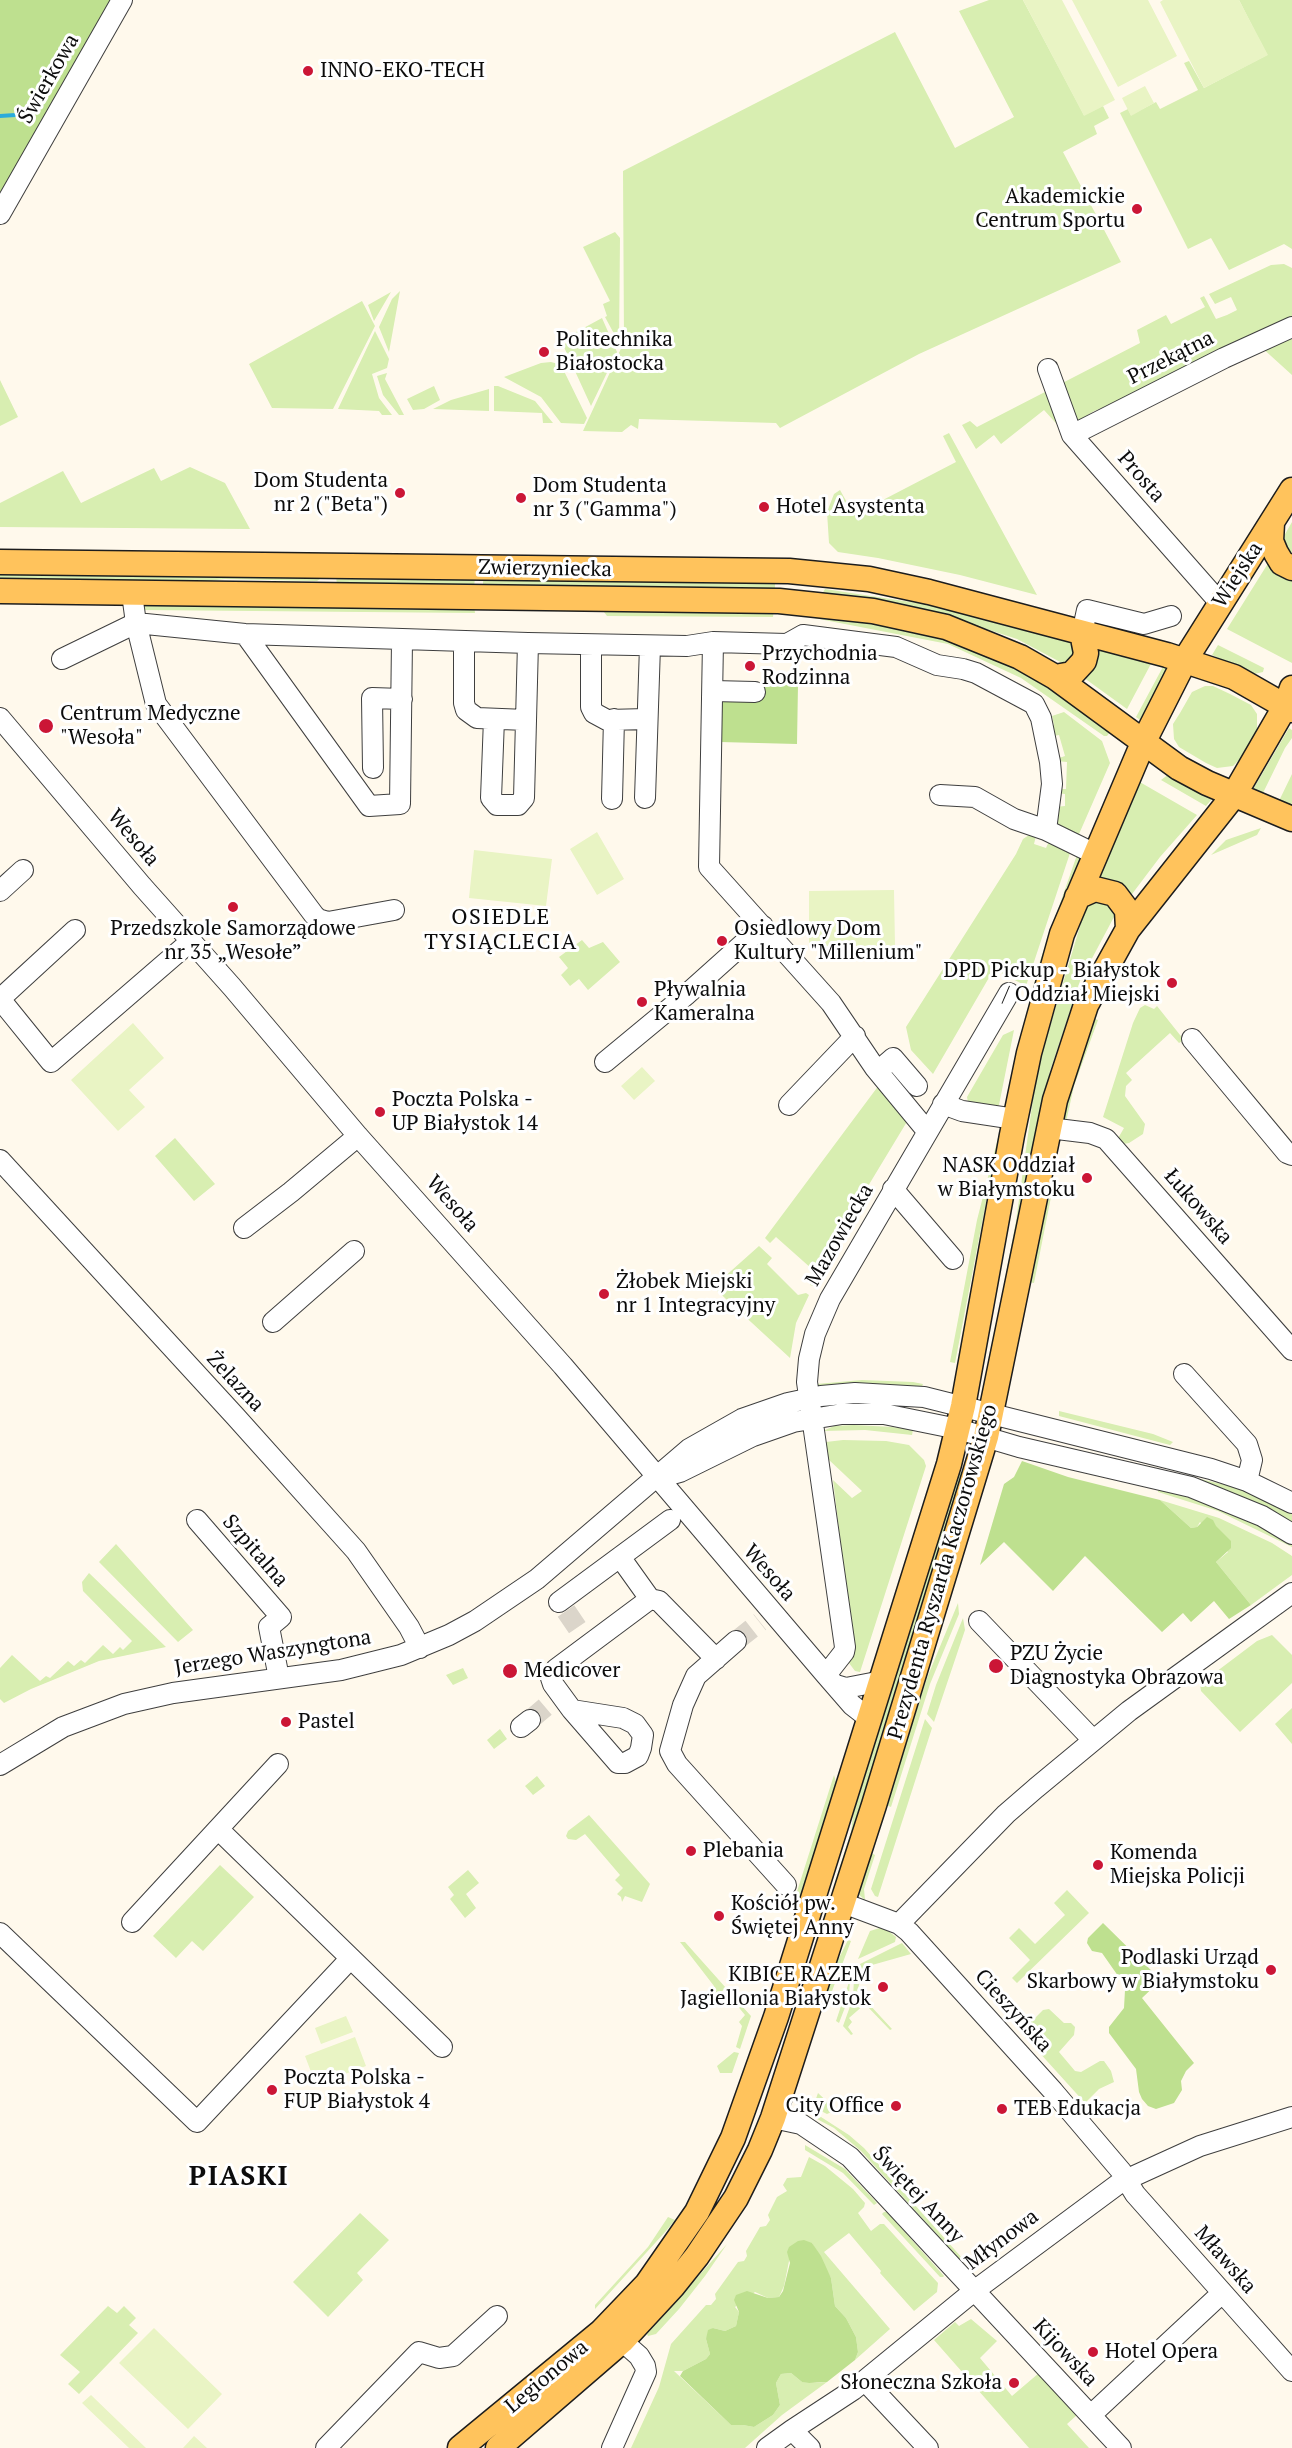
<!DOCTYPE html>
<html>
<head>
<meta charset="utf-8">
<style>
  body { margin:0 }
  canvas { display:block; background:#fff9ec }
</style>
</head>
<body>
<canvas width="1292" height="2448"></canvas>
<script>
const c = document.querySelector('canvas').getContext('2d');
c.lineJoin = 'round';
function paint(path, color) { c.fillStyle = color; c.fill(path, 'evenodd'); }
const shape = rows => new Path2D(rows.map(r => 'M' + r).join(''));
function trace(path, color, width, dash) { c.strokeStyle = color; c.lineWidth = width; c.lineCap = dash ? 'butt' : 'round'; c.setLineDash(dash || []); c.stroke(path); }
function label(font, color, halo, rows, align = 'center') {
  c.font = font + ' "PT Serif",serif'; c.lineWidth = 6; c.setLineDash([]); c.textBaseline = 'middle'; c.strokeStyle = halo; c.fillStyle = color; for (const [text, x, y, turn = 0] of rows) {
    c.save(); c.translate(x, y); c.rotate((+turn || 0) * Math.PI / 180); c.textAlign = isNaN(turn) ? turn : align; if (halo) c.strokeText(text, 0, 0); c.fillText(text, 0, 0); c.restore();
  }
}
paint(shape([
  [989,0,1023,0,1084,115,1103,106,1109,118,1094,126,1097,134,1063,152,1121,262,919,354,780,428,776,423,639,419,638,429,631,425,622,432,583,431,624,342,623,171,895,32,955,148,1014,117,959,11],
  [1239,0,1292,0,1292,249,1284,244,1229,270,1211,238,1188,249,1120,113,1128,109,1131,115,1156,102,1160,109,1198,90,1184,63,1189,61,1204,88,1267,55],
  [615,232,620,238,619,343,605,317,607,316,603,304,610,301,583,247],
  [1284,264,1292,268,1292,322,1153,388,1094,411,1063,431,1044,410,1001,444,994,435,976,449,962,425,970,421,977,427,1140,343,1137,330,1166,315,1171,324,1205,307,1200,298,1204,296,1216,319,1227,315,1237,310,1231,297,1215,304,1209,294,1271,265],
  [400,291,389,352,379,327,392,299],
  [391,292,374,321,368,305],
  [362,301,375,326,333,409,272,408,249,364],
  [602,318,617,352,591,406,563,345,570,341,567,337],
  [1292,330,1292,375,1260,346],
  [375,331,389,359,387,368,372,374,379,398,392,415,382,415,379,411,338,409],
  [551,362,558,364,563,369,587,418,584,424,561,423,541,397,504,377,541,363],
  [387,373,385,379,404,415,399,415,383,395,377,376],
  [0,380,18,417,0,426],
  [434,386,440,400,424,409,413,410,407,399],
  [494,386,498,386,535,401,553,423,543,423,542,413,494,411],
  [489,389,489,411,433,409,451,400],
  [949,433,1037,595,960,575,878,558,838,552,829,543,827,512,834,494,840,490,854,515,956,462,943,436],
  [190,467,225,483,250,529,0,527,0,503,63,471,81,503,154,468,161,481],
  [1292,522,1292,560,1281,541],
  [1272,557,1292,573,1292,663,1227,629],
  [0,570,320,576,320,579,317,581,225,579,168,585,0,583],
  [336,574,475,576,474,589,337,587],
  [483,576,775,580,775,592,483,588],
  [825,589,970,611,1079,640,1081,658,1064,664,1017,639,977,626,822,594],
  [146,602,474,605,475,613,142,610],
  [618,607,774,609,773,617,607,616,604,612],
  [823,614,949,637,1025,674,1062,697,1110,732,1107,736,1104,736,1021,678,948,644,814,618],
  [1094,645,1153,660,1127,709,1080,675],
  [1218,645,1264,668,1263,672,1254,674,1212,655],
  [1165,663,1174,666,1143,722,1136,717],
  [1205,686,1213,686,1230,694,1251,705,1257,714,1257,730,1239,760,1233,766,1217,768,1206,763,1179,747,1174,739,1173,724,1180,713,1192,692],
  [1064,712,1102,741,1110,763,1076,841,1055,830,1055,807,1065,806,1065,794,1056,793,1056,789,1066,789,1067,762,1056,761,1056,759,1065,756,1059,735,1048,737,1048,727,1054,725,1052,716],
  [1289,728,1292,730,1292,738,1285,748,1262,795,1252,791],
  [1169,774,1211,797,1212,799,1206,806,1161,780],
  [1292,774,1292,809,1278,803],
  [1138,781,1197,815,1160,857,1126,902,1093,886],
  [1261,828,1257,835,1211,855,1226,840],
  [1032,833,1036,836,1034,844,1046,848,1050,839,1072,847,1026,986,994,969,933,1074,911,1050,906,1027,1016,854,1023,839],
  [1078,852,1083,854,1009,1104,1004,1110,1014,1062,1040,961],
  [1104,898,1115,915,1080,981,1050,1071,991,1370,988,1369,1016,1221,1037,1070,1086,906,1088,903],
  [582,940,589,948,603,942,620,962,588,990,579,979,570,986,561,975,568,968,559,957],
  [1145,1005,1154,1009,1157,1006,1184,1040,1179,1043,1170,1033,1126,1073,1132,1080,1126,1086,1125,1096,1145,1124,1143,1134,1129,1143,1123,1144,1117,1140,1124,1128,1103,1117,1133,1023,1140,1008],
  [1095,1019,1098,1020,1074,1086,1066,1122,1062,1116,1079,1051],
  [1014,1030,999,1105,996,1107,968,1102,967,1097,1003,1035],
  [882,1081,911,1115,853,1211,822,1273,819,1274,813,1286,810,1285,812,1269,776,1237,770,1243,765,1238],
  [1001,1126,1003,1139,987,1197,955,1363,950,1362,977,1220],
  [175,1138,215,1184,194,1201,155,1156],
  [1051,1197,1034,1283,1029,1282,1043,1207],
  [759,1246,772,1258,767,1264,798,1295,806,1293,809,1295,796,1323,790,1358,713,1287],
  [862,1380,913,1382,923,1384,921,1389,822,1388,816,1384],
  [1059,1411,1153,1434,1173,1442,1170,1445,1059,1416],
  [854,1425,892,1427,913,1430,912,1435,865,1430,823,1431,834,1426],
  [843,1440,886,1441,909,1445,924,1460,926,1466,860,1672,855,1671,849,1663,853,1647,833,1480,852,1498,862,1491,828,1459,826,1442],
  [1163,1470,1238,1488,1275,1503,1292,1514,1292,1526,1163,1473],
  [959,1472,963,1473,922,1604,907,1668,839,1885,835,1882,851,1832,855,1801],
  [1158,1489,1167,1489,1242,1516,1292,1542,1292,1547,1218,1511,1158,1492],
  [1160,1500,1219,1518,1272,1543,1292,1556,1292,1575,1251,1605,1216,1562,1228,1552,1200,1522,1197,1527,1191,1528],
  [116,1544,193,1630,178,1642,99,1562],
  [89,1573,166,1647,99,1661,31,1689,4,1703,0,1699,0,1668,12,1655,40,1681,46,1676,50,1678,68,1661,74,1666,81,1660,85,1663,103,1645,113,1654,120,1647,123,1650,132,1641,83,1591,82,1582],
  [958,1603,959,1614,930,1684,891,1807,886,1805,927,1678],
  [963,1618,965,1630,934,1722,927,1714,936,1685],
  [1272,1635,1292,1655,1292,1683,1240,1732,1201,1691,1200,1684,1257,1641],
  [463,1668,468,1678,453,1685,446,1675],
  [1292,1708,1292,1744,1275,1724],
  [925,1719,932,1728,878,1897,875,1896,871,1889],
  [500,1729,507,1739,494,1749,487,1740],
  [834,1775,837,1785,799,1906,794,1901],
  [537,1776,545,1786,533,1795,525,1786],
  [589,1815,650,1884,642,1902,625,1896,622,1902,621,1897,617,1894,623,1888,615,1880,620,1875,585,1834,576,1840,568,1839,566,1836,568,1831],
  [871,1853,875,1855,864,1889,865,1900,857,1893],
  [220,1865,254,1897,203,1951,192,1941,176,1958,153,1936],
  [468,1870,479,1883,466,1894,476,1908,465,1918,450,1899,454,1895,448,1887],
  [1067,1890,1089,1913,1017,1983,1012,1978,1030,1960,1009,1938,1019,1928,1035,1944,1065,1915,1054,1903],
  [883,1927,896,1937,895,1942,858,1959,870,1931],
  [848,1940,851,1941,829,1999,824,1997,830,1976],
  [680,1942,685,1942,726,1988,717,1995,712,1989,714,1986],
  [902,1943,911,1954,865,1967,861,1979,855,1977,860,1964],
  [850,1979,849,1997,839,2023,836,2021],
  [854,1979,860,1982,857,1991,892,2029,890,2030,865,2004,849,2018,852,2022,848,2027,853,2034,851,2035,843,2026,853,1998],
  [731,1994,751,2016,740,2049,736,2047,742,2026,739,2022,745,2015,731,1998,724,2003,722,2001],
  [1049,2009,1064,2023,1071,2023,1075,2027,1074,2035,1059,2052,1075,2071,1081,2072,1100,2061,1104,2061,1111,2071,1114,2082,1099,2089,1085,2103,1018,2029,1032,2021,1043,2010],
  [734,2052,739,2053,732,2073,720,2073,717,2066],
  [818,2093,836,2110,827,2114,813,2107],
  [821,2117,849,2135,864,2148,963,2259,961,2261,861,2151,834,2128,817,2119],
  [805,2145,845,2169,877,2203,874,2205,843,2173,805,2150],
  [809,2157,825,2166,853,2189,865,2203,864,2207,858,2213,871,2231,880,2224,884,2224,938,2283,937,2292,914,2311,880,2273,881,2271,849,2233,824,2252,890,2329,855,2360,858,2352,856,2337,846,2318,835,2306,831,2278,812,2243,790,2256,784,2286,779,2297,768,2298,755,2292,735,2307,739,2312,736,2326,725,2331,713,2328,706,2339,710,2354,706,2359,683,2371,674,2371,731,2425,743,2425,754,2427,773,2415,780,2405,776,2383,781,2374,791,2373,802,2382,817,2383,827,2382,782,2415,745,2448,631,2448,659,2387,671,2344,706,2305,711,2305,716,2299,715,2294,738,2262,744,2261,747,2256,746,2251,760,2227,766,2226,770,2220,768,2215,777,2197,787,2191,783,2185,787,2178,801,2177],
  [884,2212,887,2212,944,2276,943,2277,940,2277,882,2214],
  [360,2213,389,2240,357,2273,363,2280,328,2317,293,2282],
  [668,2217,675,2220,666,2231,595,2309,595,2305,648,2247],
  [727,2244,705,2276,679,2309,656,2334,648,2336,647,2334],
  [108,2306,117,2313,124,2306,136,2318,129,2325,138,2333,79,2394,68,2384,80,2372,60,2355],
  [971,2319,997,2341,980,2358,1012,2396,1039,2373,1077,2415,1067,2424,1089,2448,1029,2448,934,2340,955,2322,959,2326]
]), '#d8eeb1');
paint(shape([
  [0,0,112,0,0,193],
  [721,683,798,684,797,744,720,742],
  [1022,1461,1068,1477,1160,1500,1191,1528,1197,1527,1207,1517,1213,1520,1216,1526,1231,1541,1231,1548,1216,1562,1251,1605,1229,1619,1214,1601,1191,1622,1183,1613,1162,1632,1085,1556,1053,1591,1004,1542,980,1565,1004,1484,1014,1477],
  [1103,1923,1161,1980,1142,1998,1194,2063,1186,2071,1181,2081,1182,2090,1174,2103,1156,2109,1148,2106,1142,2099,1139,2092,1136,2069,1109,2033,1109,2027,1124,2008,1125,1990,1123,1983,1102,1953,1092,1951,1087,1943,1088,1938],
  [804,2240,812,2243,821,2256,831,2278,835,2306,846,2318,856,2337,858,2352,855,2360,827,2382,809,2383,802,2382,791,2373,781,2374,776,2383,780,2405,773,2415,754,2427,743,2425,731,2425,680,2376,683,2371,706,2359,710,2354,706,2339,708,2330,713,2328,725,2331,736,2326,739,2312,734,2300,736,2295,747,2291,768,2298,779,2297,783,2291,790,2263,787,2252,789,2247,798,2241]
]), '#bee08f');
paint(shape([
  [1023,0,1062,0,1115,100,1084,116],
  [1072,0,1148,0,1177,56,1118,87],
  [1163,0,1239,0,1268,55,1204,88,1160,2],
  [1145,86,1154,103,1131,116,1122,98],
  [597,832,624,879,597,895,570,849],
  [474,850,552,859,546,906,469,898],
  [894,890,895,946,809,946,809,891],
  [133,1023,164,1058,129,1090,145,1107,118,1131,71,1080],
  [642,1067,655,1081,634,1100,621,1086],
  [346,2016,353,2032,321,2044,315,2028],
  [355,2037,366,2066,316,2085,305,2056],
  [154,2328,222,2394,188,2429,119,2363],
  [91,2395,146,2448,129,2448,82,2403],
  [194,2436,207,2448,183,2448]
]), '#e9f4c4');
trace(shape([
  [0,116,31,114]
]), '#2aabdb', 4);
trace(shape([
  [566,1611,581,1633],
  [736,1641,760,1622],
  [530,1720,550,1703]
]), '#dbd5ca', 20, [20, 10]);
const minor = shape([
  [0,214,122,0],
  [1048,369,1072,435,1220,603],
  [1072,435,1224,358,1292,327],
  [132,594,136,623,156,704,314,915,318,919,328,922,394,910],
  [1082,633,1087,610,1144,624,1171,616],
  [245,634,369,806,400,804,402,640],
  [464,642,464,703,466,710,477,718,526,720],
  [713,642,709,867,831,1003,875,1068,927,1131],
  [591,645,591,707,594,713,607,720,647,719],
  [62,659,136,623,245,634,528,643,687,646,713,642,787,644,803,635,896,647,937,665,963,669,976,673,1034,704,1041,718,1050,762,1052,784,1046,830],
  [713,691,755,692],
  [0,718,142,886,232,987,358,1136,563,1366,826,1675,852,1705,870,1719],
  [494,719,491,798,497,805,518,805,524,798,528,643],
  [373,768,372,698,402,699],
  [940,795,975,797,1014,819,1046,830,1095,854],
  [645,798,650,646],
  [612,799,614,719],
  [0,891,23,870],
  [0,999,51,1062,191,941],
  [0,999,75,930],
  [1192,1039,1287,1153,1292,1155],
  [605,1062,686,995,763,926],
  [878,1071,893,1058,917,1086],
  [943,1104,962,1111,1015,1119],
  [789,1105,855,1036],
  [1049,1128,1090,1133,1106,1139,1292,1350],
  [0,1160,235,1416,356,1551,409,1627,420,1648],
  [893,1189,953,1259],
  [244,1228,291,1192,358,1136],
  [273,1322,354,1251],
  [1184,1374,1247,1444,1252,1460,1247,1481],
  [659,1478,680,1472,753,1436,793,1422,842,1414,884,1414,958,1429,1019,1447,1191,1487,1262,1516,1292,1534],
  [197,1520,281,1617,269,1627,279,1678],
  [620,1557,650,1599],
  [559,1602,670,1520],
  [979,1621,1093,1740],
  [736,1641,696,1676,683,1705,670,1751,677,1764,786,1885],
  [826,1675,844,1652,845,1647,807,1382,809,1359,815,1334,830,1299,1009,993],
  [836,1685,846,1688,882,1681],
  [572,1710,618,1763,625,1763,638,1756,641,1748,643,1735,635,1724,623,1718,572,1710,553,1684,551,1678,556,1669,650,1599,659,1601,716,1659],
  [521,1727,530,1720],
  [0,1765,63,1727,124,1704,173,1693,341,1670,401,1655,449,1635,475,1621,537,1579,689,1449,742,1419,788,1403,821,1396,855,1393,924,1397,1211,1469,1247,1481,1292,1503],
  [218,1829,442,2047],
  [843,1903,899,1924,909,1932,1053,2091,1121,2171,1135,2194,1292,2371],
  [132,1922,278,1764],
  [899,1924,1006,1814,1036,1788,1129,1711,1292,1593],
  [0,1933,197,2122,350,1959],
  [773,2118,801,2124,850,2157,1121,2448],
  [865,2381,928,2448],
  [1091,2415,1222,2293],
  [792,2430,810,2448],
  [326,2448,419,2352,439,2358,453,2356,497,2316],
  [612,2448,646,2372,645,2366,639,2356,622,2341],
  [767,2448,792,2430,853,2390,974,2291,1121,2182,1200,2146,1292,2117]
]);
const major = shape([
  [1272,523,1271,541,1276,553,1282,563,1292,568],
  [0,562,789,571,869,579,929,592,1167,655,1234,677,1292,710],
  [0,591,779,601,873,611,946,627,1020,657,1055,677,1179,768,1207,783,1292,819],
  [1055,677,1072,674,1084,661,1086,653,1082,633],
  [1077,897,1095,889,1115,894,1127,910,1128,929],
  [460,2448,601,2332,647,2284,697,2212,733,2138,776,2017,949,1464,963,1406,1012,1135,1029,1053,1062,934,1143,743,1185,660,1292,490],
  [498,2448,622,2341,673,2286,697,2256,736,2198,760,2150,773,2118,874,1805,986,1437,1055,1100,1086,1005,1128,929,1234,795,1286,705,1292,688]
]);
trace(minor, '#3f3f3f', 22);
trace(major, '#1d1d1d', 27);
trace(minor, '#fff', 20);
trace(major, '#ffc35c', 24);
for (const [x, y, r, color] of [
  [308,71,6,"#cb1636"],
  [1137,209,6,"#cb1636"],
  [544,352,6,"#cb1636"],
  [400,493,6,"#cb1636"],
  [521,498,6,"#cb1636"],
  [764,507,6,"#cb1636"],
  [750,666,6,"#cb1636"],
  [46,726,8,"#cb1636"],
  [233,907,6,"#cb1636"],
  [722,941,6,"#cb1636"],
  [1172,983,6,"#cb1636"],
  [642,1002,6,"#cb1636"],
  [380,1112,6,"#cb1636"],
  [1087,1178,6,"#cb1636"],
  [604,1294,6,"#cb1636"],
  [996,1666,8,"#cb1636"],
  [510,1671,8,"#cb1636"],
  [286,1722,6,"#cb1636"],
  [691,1851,6,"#cb1636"],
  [1098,1865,6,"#cb1636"],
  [719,1916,6,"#cb1636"],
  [1271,1970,6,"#cb1636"],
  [883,1987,6,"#cb1636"],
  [272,2090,6,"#cb1636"],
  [896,2106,6,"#cb1636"],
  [1002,2109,6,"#cb1636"],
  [1093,2352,6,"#cb1636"],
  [1014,2383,6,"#cb1636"]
]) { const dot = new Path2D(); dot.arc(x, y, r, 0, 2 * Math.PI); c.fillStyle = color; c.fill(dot); trace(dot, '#fff', 2); }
label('21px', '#0c0c0c', '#fff', [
  ["INNO-EKO-TECH",320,71],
  ["Akademickie",1125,197,"right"],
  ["Centrum Sportu",1125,221,"right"],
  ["Politechnika",556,340],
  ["Białostocka",556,364],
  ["Dom Studenta",388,481,"right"],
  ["nr 2 (\"Beta\")",388,505,"right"],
  ["Dom Studenta",533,486],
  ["nr 3 (\"Gamma\")",533,510],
  ["Hotel Asystenta",776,507],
  ["Przychodnia",762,654],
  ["Rodzinna",762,678],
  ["Centrum Medyczne",60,714],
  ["\"Wesoła\"",60,738],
  ["Przedszkole Samorządowe",233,929,"center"],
  ["nr 35 „Wesołe”",233,953,"center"],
  ["Osiedlowy Dom",734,929],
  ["Kultury \"Millenium\"",734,953],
  ["DPD Pickup - Białystok",1160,971,"right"],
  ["/ Oddział Miejski",1160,995,"right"],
  ["Pływalnia",654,990],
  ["Kameralna",654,1014],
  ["Poczta Polska -",392,1100],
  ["UP Białystok 14",392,1124],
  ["NASK Oddział",1075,1166,"right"],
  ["w Białymstoku",1075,1190,"right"],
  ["Żłobek Miejski",616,1282],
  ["nr 1 Integracyjny",616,1306],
  ["PZU Życie",1010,1654],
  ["Diagnostyka Obrazowa",1010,1678],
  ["Medicover",524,1671],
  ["Pastel",298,1722],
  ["Plebania",703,1851],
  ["Komenda",1110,1853],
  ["Miejska Policji",1110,1877],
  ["Kościół pw.",731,1904],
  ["Świętej Anny",731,1928],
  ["Podlaski Urząd",1259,1958,"right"],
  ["Skarbowy w Białymstoku",1259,1982,"right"],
  ["KIBICE RAZEM",871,1975,"right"],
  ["Jagiellonia Białystok",871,1999,"right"],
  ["Poczta Polska -",284,2078],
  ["FUP Białystok 4",284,2102],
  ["City Office",884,2106,"right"],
  ["TEB Edukacja",1014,2109],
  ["Hotel Opera",1105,2352],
  ["Słoneczna Szkoła",1002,2383,"right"]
], 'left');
label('21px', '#0c0c0c', '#fff', [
  ["Świerkowa",49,79,-60],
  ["Przekątna",1171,358,-27],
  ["Prosta",1141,477,49],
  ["Zwierzyniecka",545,569,1],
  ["Wiejska",1238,575,-57],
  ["Wesoła",133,838,50],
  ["Wesoła",452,1204,49],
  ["Łukowska",1198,1207,49],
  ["Mazowiecka",840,1235,-60],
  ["Żelazna",235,1382,47],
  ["Szpitalna",255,1551,49],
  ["Prezydenta Ryszarda Kaczorowskiego",943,1572,-74],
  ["Wesoła",769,1573,49],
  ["Jerzego Waszyngtona",273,1653,-9],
  ["Cieszyńska",1013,2011,48],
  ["Świętej Anny",918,2195,47],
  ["Młynowa",1002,2240,-37],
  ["Mławska",1225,2260,49],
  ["Kijowska",1065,2353,47],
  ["Legionowa",547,2377,-40]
]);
c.letterSpacing = '1.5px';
label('22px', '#0c0c0c', '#fff', [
  ["OSIEDLE",501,918],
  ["TYSIĄCLECIA",501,943]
]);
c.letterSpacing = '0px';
c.letterSpacing = '1.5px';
label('bold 27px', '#0c0c0c', '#fff', [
  ["PIASKI",239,2177]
]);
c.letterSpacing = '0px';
</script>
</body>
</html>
